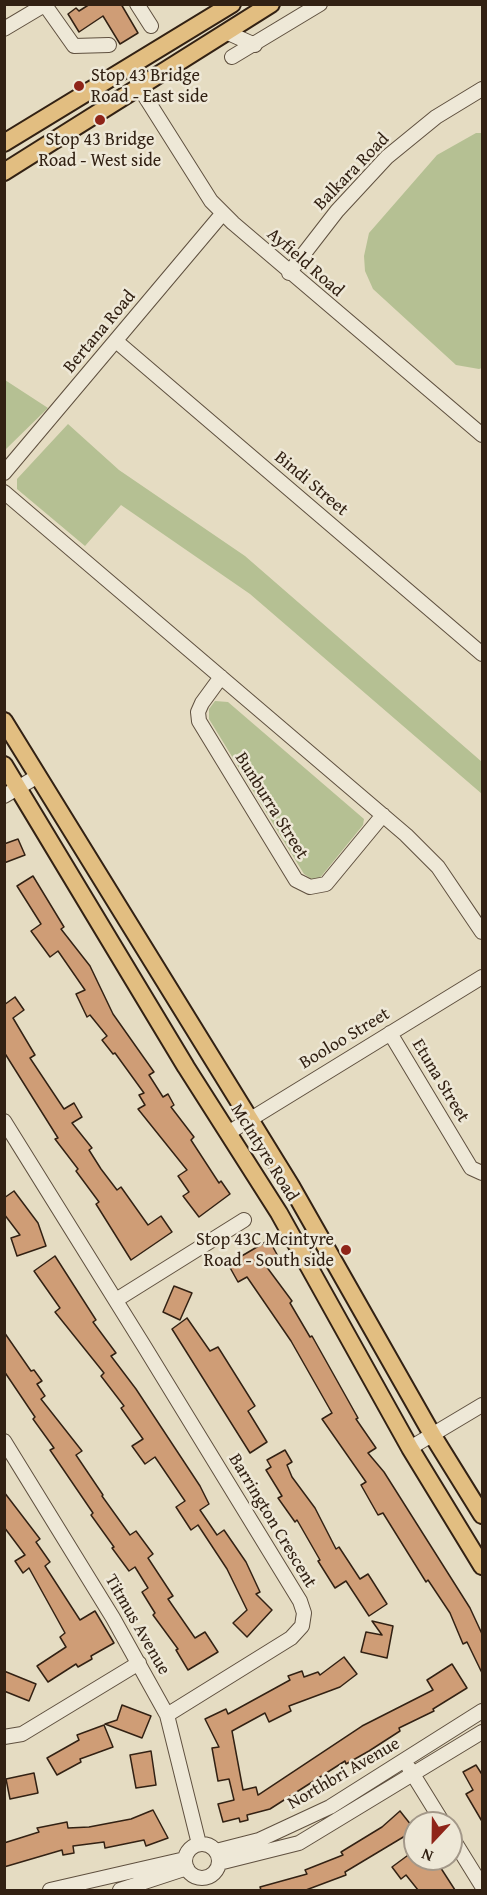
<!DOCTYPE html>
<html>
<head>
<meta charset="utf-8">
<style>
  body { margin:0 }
  #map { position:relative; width:487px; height:1895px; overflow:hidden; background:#e5dcc2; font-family:"Gentium Book Plus",serif }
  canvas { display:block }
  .frame { position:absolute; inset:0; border:6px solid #322113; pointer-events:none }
  .north { position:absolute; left:403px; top:1811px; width:60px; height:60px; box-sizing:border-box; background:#eee8d7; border:2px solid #a39889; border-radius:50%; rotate:202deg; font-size:16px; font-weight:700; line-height:24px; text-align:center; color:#322113 }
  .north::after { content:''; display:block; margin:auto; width:21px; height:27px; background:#8f2418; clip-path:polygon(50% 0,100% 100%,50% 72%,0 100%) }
</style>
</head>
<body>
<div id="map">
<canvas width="487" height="1895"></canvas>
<div class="frame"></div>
<div class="north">N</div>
</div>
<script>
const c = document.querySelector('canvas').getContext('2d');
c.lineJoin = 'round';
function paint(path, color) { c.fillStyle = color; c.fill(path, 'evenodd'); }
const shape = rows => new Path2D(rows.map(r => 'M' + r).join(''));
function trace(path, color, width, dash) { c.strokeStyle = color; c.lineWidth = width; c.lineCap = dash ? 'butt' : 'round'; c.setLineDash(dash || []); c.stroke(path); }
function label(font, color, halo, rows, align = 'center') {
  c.font = font + ' "Gentium Book Plus",serif'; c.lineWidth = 5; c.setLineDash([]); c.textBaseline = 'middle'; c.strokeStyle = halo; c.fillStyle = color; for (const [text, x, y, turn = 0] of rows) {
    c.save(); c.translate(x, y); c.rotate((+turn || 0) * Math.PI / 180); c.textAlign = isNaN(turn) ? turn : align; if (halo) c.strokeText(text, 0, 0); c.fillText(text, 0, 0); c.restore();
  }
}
paint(shape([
  [476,133,482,133,482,368,479,369,456,365,373,289,365,271,364,256,369,233,437,155],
  [5,380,48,408,5,450],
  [68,424,119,470,245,556,482,762,482,794,250,594,121,505,85,546,17,489,17,479],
  [215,701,228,702,364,819,363,825,319,879,313,880,304,874,209,719,209,709]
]), '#b5c093');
const building = shape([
  [90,4,121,4,138,33,120,44,103,16,79,32,68,14,76,8,79,11,90,4],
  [18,839,25,855,4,863,4,844,18,839],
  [33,876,64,927,61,929,90,966,113,1014,154,1072,149,1075,163,1097,168,1094,174,1105,171,1107,194,1137,191,1140,219,1183,221,1181,230,1194,199,1217,183,1196,189,1192,178,1176,187,1170,138,1109,145,1105,139,1095,144,1093,115,1053,113,1054,102,1040,107,1036,90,1015,87,1017,76,994,85,990,58,951,50,957,31,931,41,924,17,886,33,876],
  [15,997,24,1010,13,1018,35,1055,30,1058,64,1109,74,1103,82,1117,72,1123,92,1148,89,1150,101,1169,117,1190,121,1187,148,1225,161,1216,172,1232,131,1260,96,1204,99,1202,76,1171,78,1169,55,1139,58,1138,4,1052,4,1005,15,997],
  [14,1191,38,1223,46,1246,17,1256,11,1238,20,1235,4,1214,4,1198,14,1191],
  [269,1240,279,1258,266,1266,292,1301,290,1303,310,1337,312,1336,358,1418,356,1419,376,1448,368,1453,384,1472,470,1608,483,1636,483,1675,467,1642,463,1644,450,1613,428,1580,426,1582,383,1513,378,1515,361,1485,366,1482,322,1419,332,1413,291,1341,247,1277,238,1282,228,1264,269,1240],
  [55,1256,96,1320,93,1322,116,1353,111,1356,136,1389,200,1486,209,1504,200,1510,217,1535,224,1530,246,1562,260,1592,256,1594,272,1610,247,1637,233,1623,247,1610,227,1569,198,1525,191,1530,176,1507,185,1501,155,1457,145,1464,132,1446,143,1439,121,1408,124,1406,101,1376,104,1373,55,1312,60,1308,34,1271,55,1256],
  [174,1286,192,1293,180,1320,163,1312,174,1286],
  [187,1318,210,1351,218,1347,255,1406,248,1411,267,1442,250,1453,172,1329,187,1318],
  [4,1332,31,1371,34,1370,42,1381,37,1384,45,1396,41,1399,82,1451,76,1455,103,1495,102,1496,130,1535,136,1531,153,1554,148,1558,173,1596,168,1599,195,1638,205,1632,218,1652,188,1670,176,1650,178,1649,153,1615,155,1613,142,1592,148,1588,135,1567,129,1571,112,1548,114,1547,91,1515,93,1513,50,1450,54,1448,33,1419,35,1417,4,1371,4,1332],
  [285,1450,292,1462,287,1465,292,1477,315,1508,336,1549,339,1547,360,1579,368,1574,387,1604,369,1616,346,1581,335,1588,318,1561,320,1560,297,1520,295,1522,278,1498,282,1496,266,1470,271,1467,267,1460,285,1450],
  [4,1492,40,1539,36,1542,50,1562,45,1566,80,1620,95,1611,114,1643,91,1656,92,1659,78,1667,76,1664,48,1682,37,1666,66,1647,60,1637,65,1633,29,1568,23,1573,15,1561,25,1555,4,1527,4,1492],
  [372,1621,393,1626,387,1658,361,1652,366,1632,382,1635,372,1621],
  [344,1657,357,1674,340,1687,289,1706,291,1711,269,1722,265,1713,232,1731,243,1790,256,1787,258,1795,362,1726,433,1690,427,1680,452,1664,467,1688,433,1709,434,1711,399,1728,400,1731,369,1751,346,1764,345,1761,270,1809,247,1815,248,1820,240,1822,239,1818,223,1822,218,1804,234,1800,229,1779,218,1781,212,1748,219,1747,205,1719,226,1709,228,1714,290,1680,288,1676,302,1671,304,1677,318,1672,320,1675,344,1657],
  [4,1671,36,1684,29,1701,4,1691,4,1671],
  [122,1705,151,1716,142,1738,105,1724,117,1720,122,1705],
  [104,1725,113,1747,80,1759,81,1762,57,1775,47,1758,79,1740,77,1735,104,1725],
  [151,1751,156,1785,136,1788,130,1755,151,1751],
  [476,1765,483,1776,483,1823,466,1794,473,1790,463,1772,476,1765],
  [34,1773,38,1793,10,1799,6,1779,34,1773],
  [153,1810,168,1838,146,1846,144,1840,105,1848,104,1842,73,1846,74,1853,63,1855,62,1850,4,1867,4,1843,39,1832,37,1828,67,1822,68,1828,89,1827,131,1819,153,1810],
  [400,1811,415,1830,345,1872,346,1875,306,1890,261,1890,260,1887,307,1874,305,1870,343,1855,341,1852,382,1827,400,1811],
  [415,1850,415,1859,435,1859,455,1890,418,1890,406,1875,401,1879,392,1867,415,1850]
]);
paint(building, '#cf9d76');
trace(building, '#322113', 1.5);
const minor = shape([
  [137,4,151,26],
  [45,5,74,46,109,45],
  [4,29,46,4],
  [226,32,255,45],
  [232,57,320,4],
  [139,87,211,201,233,223,482,435],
  [289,273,337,211,387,157,436,117,482,89],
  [116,341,482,654],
  [4,473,223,213],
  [4,492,406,835,438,867,482,932],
  [221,677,202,703,198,712,199,721,296,880,310,887,326,884,383,815],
  [4,796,38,776],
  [390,1033,471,1168,482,1173],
  [4,1121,144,1346,300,1601,304,1613,302,1626,291,1638,167,1715],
  [228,1133,482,977],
  [116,1300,244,1220],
  [4,1441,113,1618,167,1715,199,1844],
  [410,1448,482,1405],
  [4,1737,22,1734,139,1663],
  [409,1768,443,1823],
  [451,1836,482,1886],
  '185 1861a17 17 0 1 1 34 0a17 17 0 1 1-34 0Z',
  [216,1851,259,1840,330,1807,482,1711],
  [219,1863,299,1843,482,1732],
  [50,1890,185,1859],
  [120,1890,187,1868]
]);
const major = shape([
  [4,143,232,4],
  [4,172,271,4],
  [4,721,291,1186,433,1436,482,1515],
  [4,765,186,1067,279,1213,410,1448,482,1566]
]);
trace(minor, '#5f503f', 16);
trace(major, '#322113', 20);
trace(minor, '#eee8d7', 14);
trace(major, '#e2be81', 16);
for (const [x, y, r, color] of [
  [79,86,6,"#8f2418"],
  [100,120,6,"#8f2418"],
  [346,1250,6,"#8f2418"]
]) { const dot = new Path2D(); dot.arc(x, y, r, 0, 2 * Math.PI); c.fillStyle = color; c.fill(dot); trace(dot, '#eee8d7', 2); }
label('18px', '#322113', '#eee8d7', [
  ["Stop 43 Bridge",91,76],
  ["Road - East side",91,97],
  ["Stop 43 Bridge",100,140,"center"],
  ["Road - West side",100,161,"center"],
  ["Stop 43C Mcintyre",334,1240,"right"],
  ["Road - South side",334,1261,"right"]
], 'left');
label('18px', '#322113', '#eee8d7', [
  ["Balkara Road",352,172,-46],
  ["Ayfield Road",305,263,41],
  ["Bertana Road",100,332,-50],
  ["Bindi Street",311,484,40],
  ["Bunburra Street",271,806,58],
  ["Booloo Street",345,1039,-31],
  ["Etuna Street",440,1081,59],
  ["McIntyre Road",264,1153,58],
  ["Barrington Crescent",272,1521,59],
  ["Titmus Avenue",137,1625,60],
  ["Northbri Avenue",344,1774,-30]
]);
</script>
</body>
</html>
